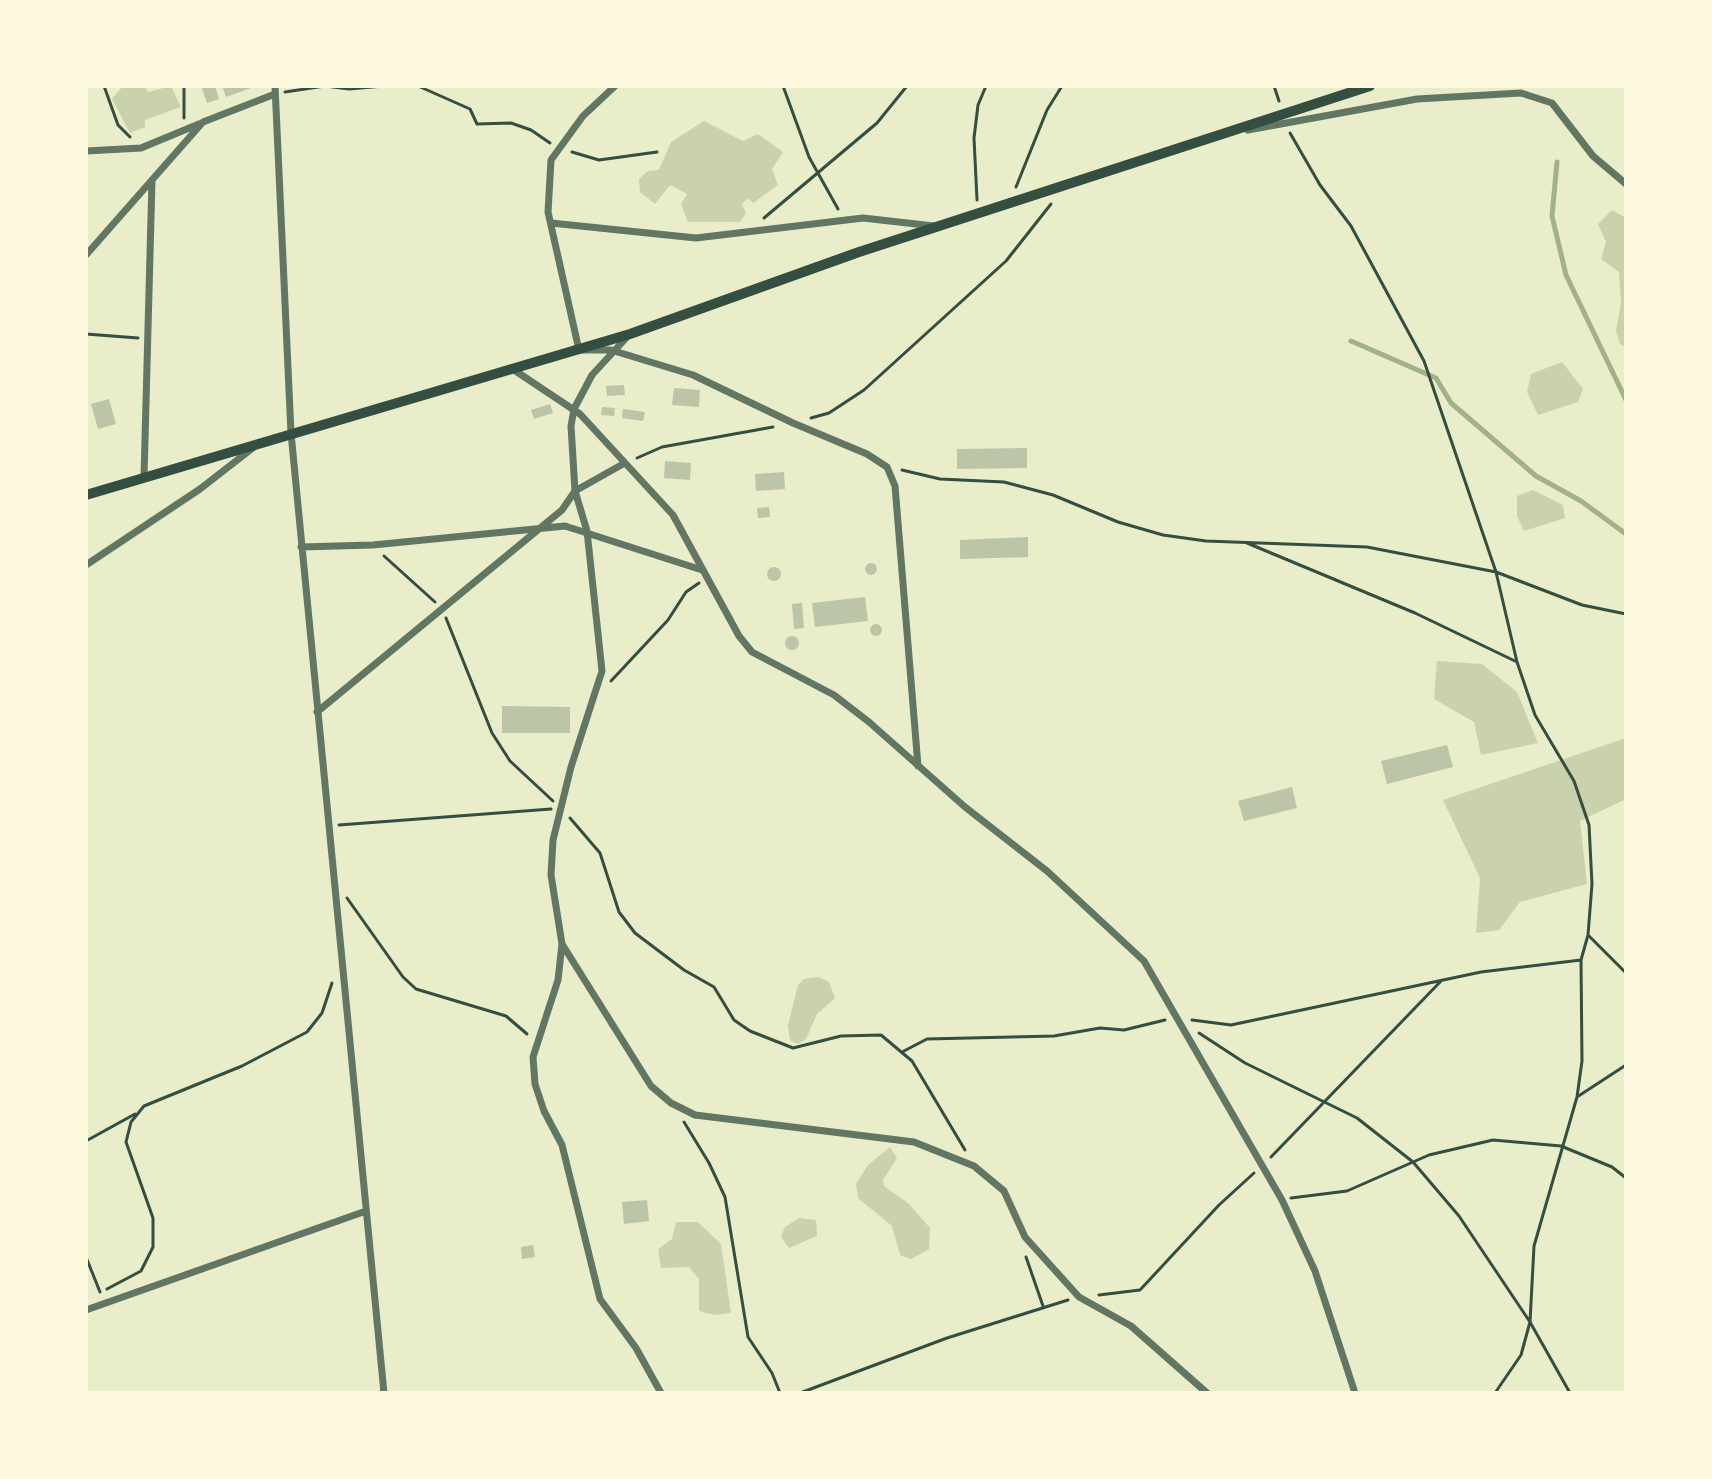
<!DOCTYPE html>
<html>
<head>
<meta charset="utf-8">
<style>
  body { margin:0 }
  #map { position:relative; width:1712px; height:1479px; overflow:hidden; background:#e9edc9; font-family:Montserrat,sans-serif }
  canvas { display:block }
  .frame { position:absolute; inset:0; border:88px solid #fefae0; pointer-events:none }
</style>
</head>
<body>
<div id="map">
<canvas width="1712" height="1479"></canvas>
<div class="frame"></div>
</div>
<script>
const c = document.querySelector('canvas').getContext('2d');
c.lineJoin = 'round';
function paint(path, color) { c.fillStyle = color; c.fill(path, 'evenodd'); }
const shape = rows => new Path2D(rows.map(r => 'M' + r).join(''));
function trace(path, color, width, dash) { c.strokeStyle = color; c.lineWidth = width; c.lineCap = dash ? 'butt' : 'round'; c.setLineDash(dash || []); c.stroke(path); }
paint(shape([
  [123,86,145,86,148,92,171,86,181,107,145,120,145,127,130,133,112,99],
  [704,121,743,141,758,134,783,152,772,169,778,185,753,203,748,198,742,204,746,213,740,222,688,222,681,204,687,194,670,185,655,204,640,192,639,179,648,171,659,170,671,142],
  [1612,210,1626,218,1626,347,1620,344,1616,331,1621,302,1619,272,1601,259,1606,242,1598,224],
  [1562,362,1583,389,1578,402,1538,415,1527,392,1531,374],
  [1533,490,1563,505,1565,518,1524,531,1517,516,1517,496],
  [1437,661,1482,664,1517,692,1538,743,1481,755,1474,722,1434,699],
  [1626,738,1626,799,1580,821,1587,884,1520,902,1499,930,1476,933,1480,878,1443,800],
  [819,977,829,982,835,998,817,1014,806,1039,798,1044,790,1041,788,1025,798,985,804,979],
  [890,1147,897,1158,883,1180,884,1186,909,1204,930,1228,929,1249,911,1259,900,1255,892,1226,858,1198,856,1184,868,1165],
  [799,1218,816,1220,817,1236,789,1248,781,1237,785,1227],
  [676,1222,698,1222,721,1244,731,1313,714,1315,699,1311,699,1279,689,1267,661,1268,658,1249,672,1239]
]), '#cad2ad');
trace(shape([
  [1557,162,1552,216,1566,275,1626,400],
  [1351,341,1436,378,1451,403,1536,476,1581,501,1626,534]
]), '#a3b18a', 5);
paint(shape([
  [201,86,215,86,219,99,207,103],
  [222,86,250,86,251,88,226,97],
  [624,385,625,395,607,396,606,386],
  [674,388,700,390,699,407,672,405],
  [109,399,116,424,98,429,91,404],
  [550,404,553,413,534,419,531,410],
  [602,407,615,408,614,416,601,415],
  [623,409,645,412,643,421,622,418],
  [1027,448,1027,468,957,469,957,449],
  [665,461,691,463,690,480,664,478],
  [784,472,785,489,756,491,755,474],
  [769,507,770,517,758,518,757,508],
  [1028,537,1028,557,960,559,960,540],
  '865 569a6 6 0 1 1 12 0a6 6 0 1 1-12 0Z',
  '767 574a7 7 0 1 1 14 0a7 7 0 1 1-14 0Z',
  [865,597,868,621,815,627,812,603],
  [802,603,804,628,794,629,792,604],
  '870 630a6 6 0 1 1 12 0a6 6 0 1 1-12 0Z',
  '785 643a7 7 0 1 1 14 0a7 7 0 1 1-14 0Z',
  [502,706,570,707,570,733,502,733],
  [1447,745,1453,767,1387,784,1381,761],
  [1292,787,1297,808,1244,821,1238,801],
  [647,1200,649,1221,624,1224,622,1202],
  [533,1245,535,1257,522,1259,521,1247]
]), '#bcc5a7');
trace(shape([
  [104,86,118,125,130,137],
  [184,86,184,118],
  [418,86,470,109,477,124,511,123,531,130,550,143],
  [783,86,809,157,838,209],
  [1274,86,1279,101],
  [285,92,325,86,349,89,384,86],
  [1290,133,1320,185,1351,226,1424,361,1496,572,1517,662,1535,715,1574,781,1589,825,1592,884,1588,935,1581,960,1582,1061,1577,1097,1534,1246,1530,1322,1521,1355,1495,1393],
  [572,152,599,160,657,152],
  [1016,187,1047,110,1062,86],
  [977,200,974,138,978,105,986,86],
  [764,218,877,123,907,86],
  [86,334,138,338],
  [811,418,829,413,864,390,1006,261,1051,204],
  [637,458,662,447,773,427],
  [902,470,940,479,1004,482,1053,495,1118,522,1163,535,1206,541,1367,547,1496,572,1582,605,1626,614],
  [1247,543,1415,613,1517,662],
  [384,556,435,602],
  [446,618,492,733,510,761,553,801],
  [611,681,668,620,686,592,699,583],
  [570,818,600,853,619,912,635,933,684,970,714,987,734,1020,750,1031,793,1048,841,1036,881,1035,912,1061,965,1150],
  [339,825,551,809],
  [347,898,403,977,416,989,506,1016,527,1034],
  [1588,935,1626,973],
  [1192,1020,1231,1025,1481,972,1581,960],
  [1199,1033,1245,1063,1357,1118,1413,1162,1459,1216,1530,1322,1570,1393],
  [902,1052,927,1039,1054,1036,1100,1028,1124,1030,1165,1020],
  [1577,1097,1626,1065],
  [684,1122,709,1163,725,1197,748,1337,772,1373,780,1393],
  [86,1141,135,1114],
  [1271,1157,1442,980],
  [1291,1198,1347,1191,1429,1155,1493,1140,1561,1146,1612,1167,1626,1178],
  [86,1257,100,1292],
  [1026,1257,1043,1306],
  [107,1289,141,1271,153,1247,153,1218,126,1142,131,1122,144,1106,242,1066,307,1032,322,1013,332,983],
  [1099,1295,1140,1290,1219,1205,1254,1173],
  [800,1393,947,1338,1068,1300]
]), '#344e41', 3);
trace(shape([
  [275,86,291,433,384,1393],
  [615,86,583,116,551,160,548,212,579,350,611,350,693,375,793,423,867,454,887,467,895,486,918,766],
  [1248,130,1417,99,1521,93,1552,103,1593,156,1626,184],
  [86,151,141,148,199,124],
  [551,223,696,238,863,218,934,226],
  [86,255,203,122,275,94],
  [514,370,580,414,673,515,739,636,752,652,834,695,869,722,965,807,1047,871,1144,961,1282,1200,1315,1271,1355,1393],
  [623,464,575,491,587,531,602,671,571,767,553,840,551,875,562,944,558,980,533,1057,535,1084,544,1111,562,1145,600,1299,636,1348,661,1393],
  [144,477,152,180],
  [301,547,373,545,565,526,702,570],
  [86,565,200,489,254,447],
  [317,712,562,510,575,491,571,426,574,409,592,375,627,337],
  [562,944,651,1086,671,1103,695,1115,914,1142,974,1166,1004,1191,1025,1237,1079,1297,1131,1326,1207,1393],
  [86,1310,366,1211]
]), '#617663', 7);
trace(shape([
  [86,495,630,334,859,252,1370,86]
]), '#344e41', 10);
</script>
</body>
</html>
